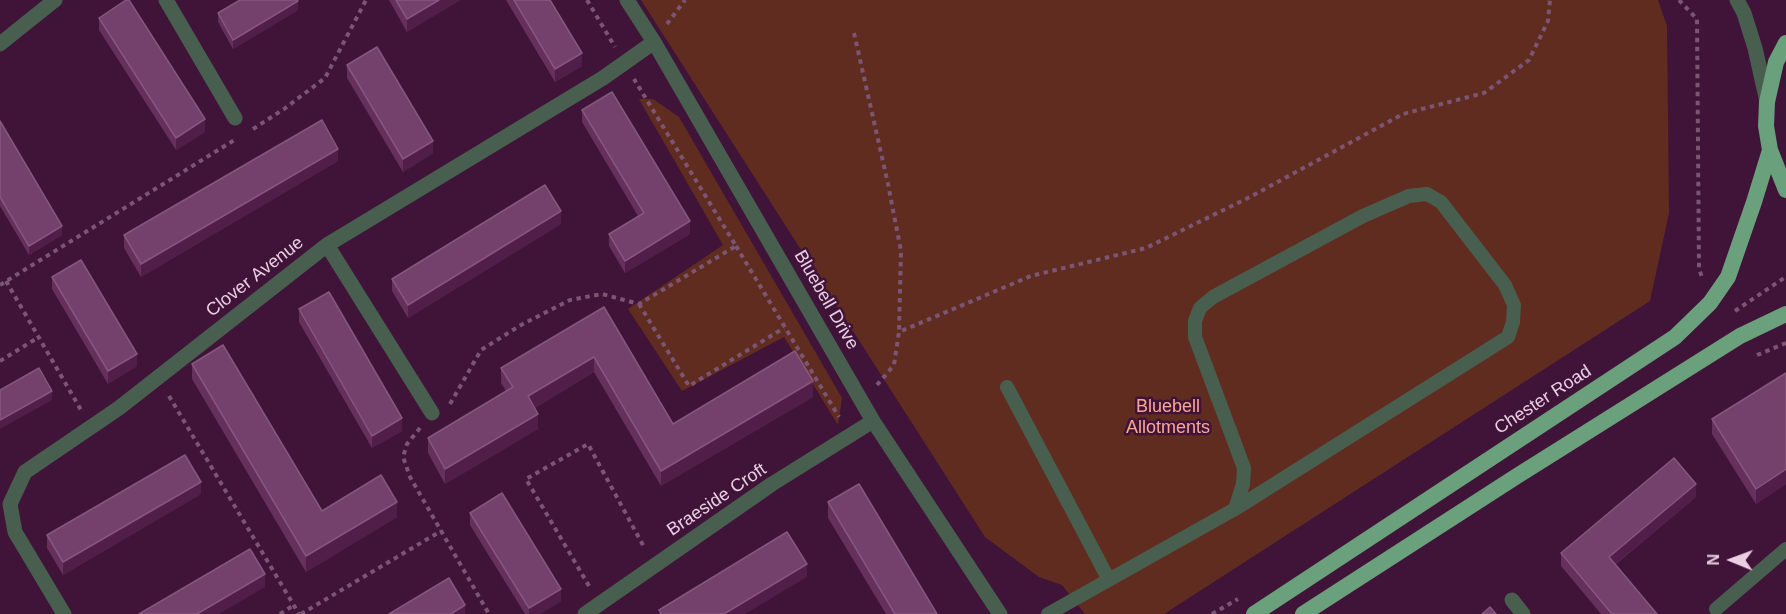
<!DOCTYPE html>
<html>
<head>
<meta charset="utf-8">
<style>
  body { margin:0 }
  #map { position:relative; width:1786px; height:614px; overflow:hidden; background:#3f1438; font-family:Arial,sans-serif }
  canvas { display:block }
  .north { position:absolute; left:1702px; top:530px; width:60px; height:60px; -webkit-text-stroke:4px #3f1438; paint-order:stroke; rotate:271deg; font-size:16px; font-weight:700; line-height:24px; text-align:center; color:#eacee4 }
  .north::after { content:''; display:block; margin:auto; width:21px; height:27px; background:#eacee4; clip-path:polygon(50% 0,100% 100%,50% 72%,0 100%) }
</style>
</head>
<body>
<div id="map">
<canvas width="1786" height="614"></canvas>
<div class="north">N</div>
</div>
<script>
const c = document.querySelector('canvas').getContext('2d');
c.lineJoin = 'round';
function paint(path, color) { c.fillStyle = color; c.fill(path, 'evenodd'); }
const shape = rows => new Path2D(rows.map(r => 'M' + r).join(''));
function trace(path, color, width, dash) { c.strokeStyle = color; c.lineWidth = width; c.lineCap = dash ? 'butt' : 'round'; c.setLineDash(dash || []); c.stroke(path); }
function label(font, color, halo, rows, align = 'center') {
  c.font = font + ' Arial,sans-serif'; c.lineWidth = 5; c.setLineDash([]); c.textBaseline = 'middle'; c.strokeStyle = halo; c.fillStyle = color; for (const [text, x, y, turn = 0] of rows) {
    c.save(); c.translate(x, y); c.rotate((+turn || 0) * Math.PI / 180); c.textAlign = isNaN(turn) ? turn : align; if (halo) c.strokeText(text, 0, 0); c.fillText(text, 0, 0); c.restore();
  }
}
paint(shape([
  [641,0,1658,0,1667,26,1669,213,1650,301,1164,614,1085,614,1062,585,1039,577,985,537],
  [639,99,653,99,679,117,842,398,838,425,784,337,682,391,628,309,723,245]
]), '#612c20');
trace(shape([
  [587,0,615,47],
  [1679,0,1697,19,1699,269,1702,277],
  [667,24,685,0],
  [854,33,888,184,901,251,899,332],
  [253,129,284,109,325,78,366,0],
  [736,246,839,417],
  [6,281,81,410],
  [0,285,236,139],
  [639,304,689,386,784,328],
  [1735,311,1784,278,1786,281],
  [1757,355,1786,343],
  [0,361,39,337],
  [877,385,894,365,899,332,1031,276,1146,248,1250,197,1403,114,1484,93,1529,60,1548,21,1550,0],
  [169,396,299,614],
  [450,404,481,350,521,325,570,300,602,294,639,304,736,246,634,79],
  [420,428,407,444,403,457,410,477,489,614],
  [589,586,526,479,588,444,644,547],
  [280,614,294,605],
  [301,614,441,531],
  [1212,614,1238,599]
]), '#7b5574', 4, [4.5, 4.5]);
trace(shape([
  [1007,387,1109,580],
  [1716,609,1786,549],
  [1048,614,1235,509,1508,337,1513,322,1514,305,1505,285,1441,202,1427,194,1409,196,1363,216,1213,297,1200,308,1195,321,1195,337,1244,468,1243,484,1235,509]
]), '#485f4f', 14);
trace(shape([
  [166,0,235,118],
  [627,0,654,42,873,421,1000,614],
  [0,44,55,0],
  [327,245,432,413],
  [1512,600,1523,614],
  [64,614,15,532,10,504,25,472,119,408,327,245,603,78,654,42],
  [585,614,772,484,873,421]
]), '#485f4f', 15);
trace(shape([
  [1737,0,1744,13,1755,48,1767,102]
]), '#485f4f', 15);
trace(shape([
  [1786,43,1776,62,1767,102,1766,126,1770,150,1786,190],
  [1254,614,1675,337,1710,303,1728,277,1754,202,1770,150],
  [1303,614,1517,476,1740,336,1786,314]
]), '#6ba07c', 16);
paint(shape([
  [389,0,460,0,407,32],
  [506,0,550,0,582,66,555,82],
  [298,10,233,49,218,22,218,13],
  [99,18,205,132,176,150,99,30],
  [347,65,433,153,403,172,347,78],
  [582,110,690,234,625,273,609,246,609,234,638,216,582,122],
  [0,121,62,235,29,255,0,206],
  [338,161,141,277,124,248,124,235],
  [561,224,408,318,392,291,392,279],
  [52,277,137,366,108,384,52,289],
  [604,307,673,424,813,397,661,486,594,372,535,408,538,429,445,484,428,453,428,438,506,391,501,383,501,368],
  [299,309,402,431,372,448,299,322],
  [192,364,322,511,397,517,306,572,192,379],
  [1786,373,1786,484,1756,504,1712,434,1712,419],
  [201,494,63,575,47,548,47,535],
  [1696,497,1616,564,1657,614,1601,614,1561,566,1561,553],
  [828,502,937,614,886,614,828,518],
  [470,513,561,601,540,614,525,614,470,525]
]), '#65305c');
paint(shape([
  [439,0,460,0,407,32,407,19],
  [298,1,298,10,233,49,233,40],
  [582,53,582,66,555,82,555,69],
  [205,119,205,132,176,150,176,138],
  [433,141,433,153,403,172,403,159],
  [338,149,338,161,141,277,141,264],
  [561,211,561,224,408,318,408,305],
  [690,221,690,234,625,273,625,261],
  [62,226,62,235,29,255,29,246],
  [137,354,137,366,108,384,108,371],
  [594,357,594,372,528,412,528,396],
  [813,381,813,397,661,486,661,471],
  [52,391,52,400,0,429,0,420],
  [538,414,538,429,445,484,445,469],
  [402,418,402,431,372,448,372,436],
  [1786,469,1786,484,1756,504,1756,489],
  [201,482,201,494,63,575,63,562],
  [1696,484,1696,497,1609,569,1609,557],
  [397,502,397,517,306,572,306,556],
  [807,564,807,577,745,614,724,614],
  [265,574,265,587,219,614,197,614],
  [561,589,561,601,540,614,529,614,529,608],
  [465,605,465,614,451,614]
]), '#501e48');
const building = shape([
  [126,0,129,0,205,119,176,138,99,18,126,0],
  [240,0,297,0,298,1,233,40,218,13,240,0],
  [396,0,439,0,407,19,396,0],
  [514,0,550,0,582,53,555,69,514,0],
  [377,47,433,141,403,159,347,65,377,47],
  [612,92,690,221,625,261,609,234,644,213,582,110,612,92],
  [322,120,338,149,141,264,124,235,322,120],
  [0,121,62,226,29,246,0,197,0,121],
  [545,185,561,211,408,305,392,279,545,185],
  [81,260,137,354,108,371,52,277,81,260],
  [329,292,402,418,372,436,299,309,329,292],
  [604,307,673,424,795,351,813,381,661,471,594,357,528,396,538,414,445,469,428,438,513,387,501,368,604,307],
  [223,345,322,511,381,475,397,502,306,556,192,364,223,345],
  [39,368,52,391,0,420,0,390,39,368],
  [1786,373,1786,469,1756,489,1712,419,1786,373],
  [185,455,201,482,63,562,47,535,185,455],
  [1674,458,1696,484,1609,557,1657,614,1612,614,1561,553,1674,458],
  [859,484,937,614,895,614,828,502,859,484],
  [502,493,561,589,529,608,470,513,502,493],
  [787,532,807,564,724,614,661,614,659,610,787,532],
  [250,549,265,574,197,614,139,614,250,549],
  [449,578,465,605,451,614,389,614,449,578],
  [1490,607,1496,614,1482,614,1490,607]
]);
paint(building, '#73416b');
trace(building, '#86577e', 1.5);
label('18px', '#eacee4', '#3f1438', [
  ["Clover Avenue",255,277,-38],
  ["Bluebell Drive",826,300,60],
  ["Chester Road",1543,400,-33],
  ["Braeside Croft",717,500,-34]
]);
label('18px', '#fda793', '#3f1438', [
  ["Bluebell",1168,407],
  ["Allotments",1168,428]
]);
</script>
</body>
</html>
